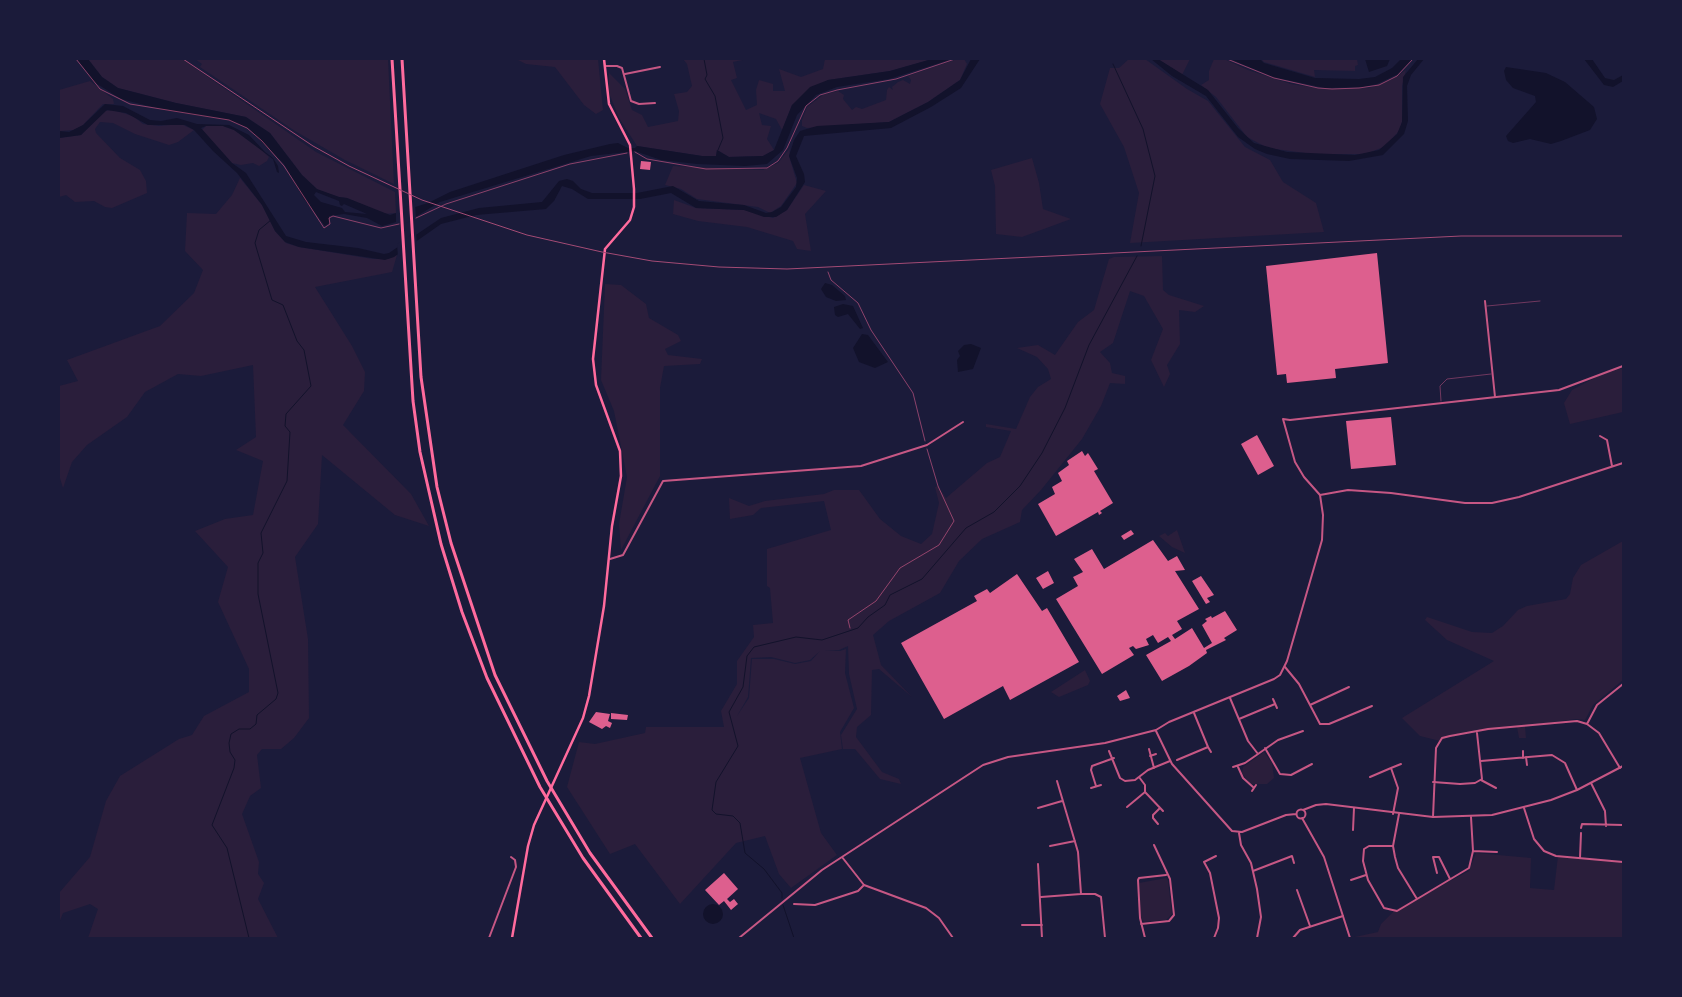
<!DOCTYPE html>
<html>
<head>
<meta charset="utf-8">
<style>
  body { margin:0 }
  #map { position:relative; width:1682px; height:997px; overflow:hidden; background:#1b1b3a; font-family:Commissioner,sans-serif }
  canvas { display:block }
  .frame { position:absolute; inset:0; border:60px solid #1b1b3a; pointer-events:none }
</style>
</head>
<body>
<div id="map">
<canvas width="1682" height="997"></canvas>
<div class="frame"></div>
</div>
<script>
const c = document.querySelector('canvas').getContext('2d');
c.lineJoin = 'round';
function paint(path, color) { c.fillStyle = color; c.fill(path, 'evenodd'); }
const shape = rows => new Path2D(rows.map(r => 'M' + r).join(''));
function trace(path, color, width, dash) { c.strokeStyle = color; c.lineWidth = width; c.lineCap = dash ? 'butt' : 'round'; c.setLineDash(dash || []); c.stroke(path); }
paint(shape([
  [88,59,182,59,316,152,395,192,396,213,384,214,347,198,339,197,318,190,302,175,270,133,246,117,176,103,118,88,102,77],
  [195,59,388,59,394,184,345,160,295,131,200,67,202,64],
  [516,59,598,59,603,110,596,114,584,105,555,67,526,64],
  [683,59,747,59,733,62,737,78,731,80,746,110,757,105,756,90,759,80,773,84,773,91,785,91,779,69,801,77,823,69,825,59,932,59,890,71,828,80,792,105,782,130,776,119,759,113,762,125,771,126,767,139,774,150,763,156,729,157,717,150,716,156,702,156,637,146,619,118,609,93,609,73,625,89,632,110,642,115,648,127,678,121,679,111,674,94,687,92,692,86,687,64],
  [957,59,964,59,967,64,960,80,928,102,889,122,807,128,802,126,802,120,807,107,823,95,838,91,844,95,843,99,852,110,856,107,862,109,886,100,887,90,889,87,893,90,892,87,898,82,903,80,910,84,911,80,908,76],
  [1129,59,1145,59,1187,89,1208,101,1245,147,1270,160,1283,182,1316,203,1324,232,1130,243,1139,193,1124,147,1100,104,1110,68,1119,68],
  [1158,59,1190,59,1182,75],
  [1214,59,1224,59,1248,70,1291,84,1322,89,1369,88,1392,79,1406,70,1402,86,1402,122,1400,130,1384,147,1365,154,1312,154,1268,148,1247,137,1216,97,1201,85,1209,80,1209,71],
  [1261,59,1357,59,1358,65,1355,66,1355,71,1314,70,1315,77,1264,62],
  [90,81,113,99,114,104,103,104,83,125,74,130,59,131,59,90],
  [113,110,133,116,143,124,159,126,181,124,194,130,178,142,169,145,135,134,113,123,100,122,95,129,96,133,120,158,140,170,146,181,147,193,112,208,105,207,94,201,75,202,66,195,59,197,59,138,81,135,104,111],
  [206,126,223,126,234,130,250,139,269,157,267,161,259,166,253,163,241,165,232,163,202,130],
  [790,148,789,156,797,183,781,206,770,213,758,207,697,199,681,189,665,185,673,166,763,170,778,163],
  [1032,158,1039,183,1043,209,1071,219,1022,237,996,234,995,186,991,170],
  [240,178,262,205,275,231,286,243,299,247,373,259,388,259,397,255,392,272,315,287,352,346,365,372,364,391,343,425,411,494,429,526,395,515,322,455,318,524,295,557,308,639,309,718,294,738,281,749,262,749,257,755,261,788,250,796,242,814,259,862,258,874,264,883,258,899,278,938,88,938,98,909,90,904,63,913,59,923,59,893,90,857,106,801,120,776,179,739,192,735,204,716,249,692,249,669,218,602,228,567,195,531,225,519,253,515,263,461,236,450,256,437,253,365,201,376,178,374,145,392,127,417,87,445,72,462,63,488,59,475,59,386,78,381,67,360,160,326,194,293,203,270,185,251,187,213,216,214,232,195],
  [804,185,826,191,805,214,811,251,797,249,793,241,747,227,698,221,673,214,674,200,696,208,744,210,773,218,787,210],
  [1162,256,1163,290,1169,295,1204,306,1195,312,1179,310,1180,344,1167,365,1170,374,1164,387,1151,360,1163,329,1144,296,1130,291,1113,343,1100,352,1110,363,1112,373,1125,376,1125,384,1110,383,1101,406,1082,439,1041,490,1022,510,1020,522,982,539,959,561,940,593,889,621,873,635,881,665,912,697,879,669,872,670,871,715,857,727,856,737,882,772,899,779,901,784,880,779,855,749,843,749,841,735,857,709,849,674,848,646,839,650,825,650,840,651,846,649,845,673,854,708,840,732,842,749,800,758,821,833,837,855,791,888,779,874,765,836,736,843,680,904,635,844,610,854,567,787,579,742,595,744,645,733,646,727,724,727,721,711,737,684,737,661,754,637,753,625,773,623,770,588,767,586,767,549,831,530,824,501,761,508,753,515,730,519,729,498,749,506,765,501,824,494,834,490,859,490,880,519,901,536,921,544,932,534,939,503,935,487,938,486,946,498,987,463,1000,457,1011,431,986,427,986,424,1016,429,1030,397,1038,387,1051,379,1048,369,1037,357,1017,348,1038,345,1055,355,1078,322,1094,310,1109,259,1114,257],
  [820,651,811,661,795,664,774,659,752,659,749,698,737,716,748,697,751,658,771,657,795,663,810,660],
  [605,284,621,285,646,304,649,318,678,335,681,341,665,349,668,355,702,359,700,364,664,366,660,388,660,476,621,550,619,524,627,477,614,411,601,380],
  [1623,368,1623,412,1570,424,1564,403,1572,390,1602,374],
  [1177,530,1185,553,1172,547,1159,536,1165,533,1168,536],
  [1623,541,1623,680,1593,705,1585,720,1576,719,1525,726,1526,738,1519,738,1517,727,1452,735,1440,741,1420,736,1402,718,1494,661,1447,640,1425,620,1427,617,1472,632,1492,633,1503,626,1518,610,1527,606,1566,599,1570,594,1573,578,1581,565],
  [1085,670,1090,681,1088,685,1059,697,1051,692],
  [1264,752,1272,763,1274,778,1267,784,1250,784,1242,773,1243,767],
  [1476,853,1531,858,1530,888,1554,890,1558,856,1623,862,1623,938,1350,938,1378,932,1381,924,1395,910,1469,871],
  [1166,878,1168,881,1172,914,1166,920,1144,922,1141,918,1139,883]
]), '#2a1e3b');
paint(shape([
  [77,59,88,59,102,77,118,88,176,103,246,117,270,133,302,175,317,189,339,197,347,198,390,215,428,203,450,192,564,155,610,144,618,143,628,148,635,148,637,146,702,156,716,156,717,150,729,157,763,156,774,150,792,105,810,87,828,80,890,71,932,59,952,59,889,79,837,87,816,95,797,115,783,150,767,164,745,166,697,164,661,160,635,151,591,156,440,202,417,216,382,226,367,218,344,214,329,216,329,223,325,226,304,199,284,164,248,128,228,120,164,110,121,99,94,82],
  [316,192,339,201,340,205,342,206,344,204,367,214,345,212,342,208,321,202,314,195],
  [971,59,980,59,961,88,931,107,891,128,804,136,796,156,804,174,805,182,787,210,776,217,764,217,744,210,696,208,671,193,640,199,588,199,572,189,562,186,554,201,546,209,476,215,441,224,394,257,385,260,299,247,285,242,275,231,262,205,237,173,213,151,194,130,185,125,148,125,126,113,107,110,81,135,59,138,59,131,69,132,83,125,105,104,123,106,150,120,161,121,177,118,197,124,229,125,249,135,265,152,273,158,278,166,279,173,277,172,273,159,234,130,223,126,206,126,201,128,232,163,246,173,286,236,306,242,358,248,384,254,389,253,441,218,479,208,542,202,559,181,567,179,573,181,581,189,592,193,637,193,673,186,699,201,744,205,766,213,772,212,781,207,796,187,797,178,789,156,794,140,800,131,817,126,889,122,928,102,960,80],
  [1151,59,1158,59,1208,90,1238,128,1254,143,1287,152,1355,155,1379,150,1397,134,1402,122,1403,77,1418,59,1424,59,1411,75,1407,86,1408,121,1404,134,1383,155,1349,161,1290,159,1267,154,1255,149,1238,137,1206,96,1172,76],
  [1230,59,1260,59,1264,63,1315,78,1359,79,1375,77,1392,68,1401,59,1412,59,1398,74,1377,84,1363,87,1325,88,1273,77],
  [1365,59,1390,59,1387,66,1369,72],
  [1584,59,1592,59,1605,78,1614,80,1623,75,1623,81,1613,87,1604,85],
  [1506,67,1546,73,1565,82,1594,107,1597,119,1590,130,1561,141,1551,144,1530,139,1513,143,1508,141,1506,136,1536,102,1535,96,1513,88,1506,80,1504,71],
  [825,283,832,285,845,296,846,300,836,301,826,297,821,289],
  [843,304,853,306,863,328,860,329,848,314,838,317,835,315,834,307],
  [862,334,868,335,888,362,875,368,859,362,853,348],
  [971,344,981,348,973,369,958,372,957,360,960,356,958,351,964,345],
  '703 914a10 10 0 1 1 20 0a10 10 0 1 1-20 0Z'
]), '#12122b');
paint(shape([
  [415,204,416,219,396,227,396,211],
  [416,232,417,245,398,257,397,244]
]), '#1b1b3a');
trace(shape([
  [704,59,707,75,705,79,715,96,723,138,718,150],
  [1113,64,1143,129,1155,176,1141,246],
  [782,898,782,893,764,869,745,853,740,823,733,816,716,814,712,810,716,782,738,746,729,712,743,687,747,656,754,647,796,637,822,640,858,628,868,617,885,605,890,595,922,579,966,528,994,512,1020,486,1042,453,1065,408,1089,345,1137,256],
  [783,905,794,938],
  [249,938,227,848,212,825,234,768,235,760,230,752,229,743,231,734,239,729,250,729,256,724,257,715,276,699,278,693,258,594,258,563,263,553,261,533,287,481,290,432,285,426,286,414,311,386,304,350,297,341,283,305,272,300,257,250,255,243,259,230,271,220]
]), '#12122b', 1);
paint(shape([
  [641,161,651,162,650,170,640,169],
  [1377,253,1388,363,1335,369,1336,378,1287,383,1286,374,1277,375,1266,266],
  [1391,417,1396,465,1351,469,1346,421],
  [1257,435,1274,466,1258,475,1241,444],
  [1082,451,1085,456,1088,453,1098,469,1094,471,1113,503,1100,511,1102,513,1099,515,1098,512,1056,536,1038,504,1055,494,1052,487,1062,481,1058,473,1069,465,1067,461],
  [1131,530,1134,534,1124,540,1121,536],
  [1153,540,1168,561,1177,556,1185,570,1175,571,1199,609,1177,621,1182,629,1172,635,1175,639,1192,628,1204,648,1212,643,1202,625,1207,621,1205,619,1211,616,1212,618,1225,611,1237,630,1224,638,1226,640,1206,650,1207,653,1189,666,1162,681,1146,655,1171,641,1168,637,1158,643,1153,635,1146,639,1149,645,1136,649,1133,646,1129,648,1134,655,1102,674,1056,599,1078,586,1073,577,1083,572,1074,559,1092,549,1104,569],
  [1048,571,1054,583,1043,589,1036,578],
  [1017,574,1042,611,1047,608,1079,662,1010,700,1003,686,944,719,901,643,977,601,974,596,987,589,990,593],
  [1201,576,1214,595,1207,598,1210,602,1206,604,1192,581],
  [1126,690,1130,698,1120,701,1117,696],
  [596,712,610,714,608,721,612,723,610,728,606,726,602,729,589,722],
  [611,713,628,715,627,720,611,719],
  [724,873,738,889,727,899,730,902,734,899,738,904,731,910,724,901,719,905,705,890]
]), '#dd5f8e');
trace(shape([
  [76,59,100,89,130,104,229,120,247,128,262,141,284,166,324,228,330,224,329,218,333,216,381,228,399,224],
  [1227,59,1274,78,1318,88,1332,89,1359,88,1379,85,1397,76,1413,59],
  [635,152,647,159,706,169,767,168,778,161,787,148,806,106,820,95,837,90,896,79,955,59],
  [416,218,446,204,570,164,627,153],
  [828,272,831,280,858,303,871,330,913,393,925,441],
  [850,628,848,620,876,601,900,568,939,545,954,521,938,486,927,449]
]), '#ff6b9d', 0.5);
trace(shape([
  [1487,306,1540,301],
  [1441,401,1440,386,1447,379,1491,374]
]), '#c65784', 0.5);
trace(shape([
  [605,66,617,66,622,68,631,101,639,104,655,103],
  [625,74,660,67],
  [1485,301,1495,397],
  [1600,436,1607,440,1612,466],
  [1320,495,1304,477,1295,462,1283,419,1290,420,1559,390,1623,366],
  [610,559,623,555,663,481,861,466,927,445,963,422],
  [1285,667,1299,684,1320,724,1329,724,1372,706],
  [1230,698,1248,741,1258,754,1278,740,1303,731],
  [1273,699,1277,708],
  [1310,705,1349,687],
  [1239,719,1275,704],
  [1587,724,1597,705,1623,684],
  [1208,747,1211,752],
  [1265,748,1280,774,1291,775,1312,764],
  [1149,749,1154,768],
  [1109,751,1120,778,1125,781,1135,780,1148,770,1170,761],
  [1523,751,1523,758],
  [1150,756,1156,754],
  [1526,757,1527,765],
  [1177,760,1208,747,1194,713],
  [1481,761,1552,755,1565,763,1577,790],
  [1233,767,1245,763,1258,754],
  [1238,767,1243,778,1253,787],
  [1391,768,1401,764],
  [1370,777,1391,768,1398,788,1393,814],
  [1481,780,1496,788],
  [1057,781,1078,852,1081,894],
  [1433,782,1460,784,1475,783,1482,779,1477,733],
  [1591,783,1605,811,1606,826],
  [1096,786,1091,770,1092,766,1114,758],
  [1091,788,1101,785],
  [1252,791,1256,785],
  [1145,792,1163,811],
  [1127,807,1145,792,1145,785,1139,777],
  [1038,808,1062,801],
  [1524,808,1534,839,1544,851,1556,856,1623,862],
  [1399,814,1393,846,1395,857,1398,868,1417,899],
  [1433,817,1436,748,1442,738,1450,736,1488,729,1577,721,1587,724,1599,733,1620,768],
  [1158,824,1153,818,1153,815,1160,808],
  [1581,828,1582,824,1623,825],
  [1353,830,1354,808],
  [1050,846,1075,841],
  [1393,846,1369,846,1364,849,1363,861,1368,880,1384,908,1397,911,1469,868,1473,851,1471,817],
  [1473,851,1497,852],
  [1580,858,1581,833],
  [1038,864,1042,938],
  [1253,871,1292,856,1294,863],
  [1437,873,1433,857,1439,857,1450,879],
  [1351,880,1366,875],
  [1297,890,1310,926],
  [1041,897,1081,894,1095,894,1101,897,1105,938],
  [794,904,815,905,858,891,864,885],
  [1141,924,1169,921,1174,915,1170,879,1154,845],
  [1022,925,1042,925],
  [489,938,516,867,515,860,511,857],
  [1145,938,1140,918,1138,880,1139,878,1166,875],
  [1214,938,1218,928,1219,918,1210,873,1204,862,1216,856],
  [1293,938,1300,930,1343,916]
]), '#c65784', 2);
trace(shape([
  [1156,730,1169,722,1274,679,1280,675,1287,661,1322,540,1323,515,1320,495,1348,490,1391,493,1465,503,1492,503,1519,497,1623,463],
  [1156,731,1172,764,1232,831,1242,832,1286,815,1296,814],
  '1296.5 814a4.5 4.5 0 1 1 9 0a4.5 4.5 0 1 1-9 0Z',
  [1303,810,1316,805,1326,804,1433,817,1492,815,1551,800,1577,790,1623,766],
  [1302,818,1324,857,1350,938],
  [1239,833,1241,845,1251,863,1257,889,1261,917,1257,938],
  [842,857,864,885,926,908,939,918,953,938],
  [739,938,822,870,983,765,1008,757,1105,743,1156,730]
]), '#c65784', 2);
trace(shape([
  [512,938,528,846,534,825,583,718,589,696,604,606,612,526,621,476,620,451,596,385,593,359,605,249,630,220,634,207,634,189,630,145,609,104,604,59]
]), '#ff6b9d', 2.5);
trace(shape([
  [392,59,413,401,420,452,441,544,462,612,487,678,540,787,583,858,641,938],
  [402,59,421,377,437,487,451,543,495,675,547,781,590,853,652,938]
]), '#ff6b9d', 3);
trace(shape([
  [183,59,313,146,349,166,422,200,527,235,602,252,652,261,719,267,787,269,1461,236,1623,236]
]), '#a44b75', 1);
</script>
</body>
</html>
